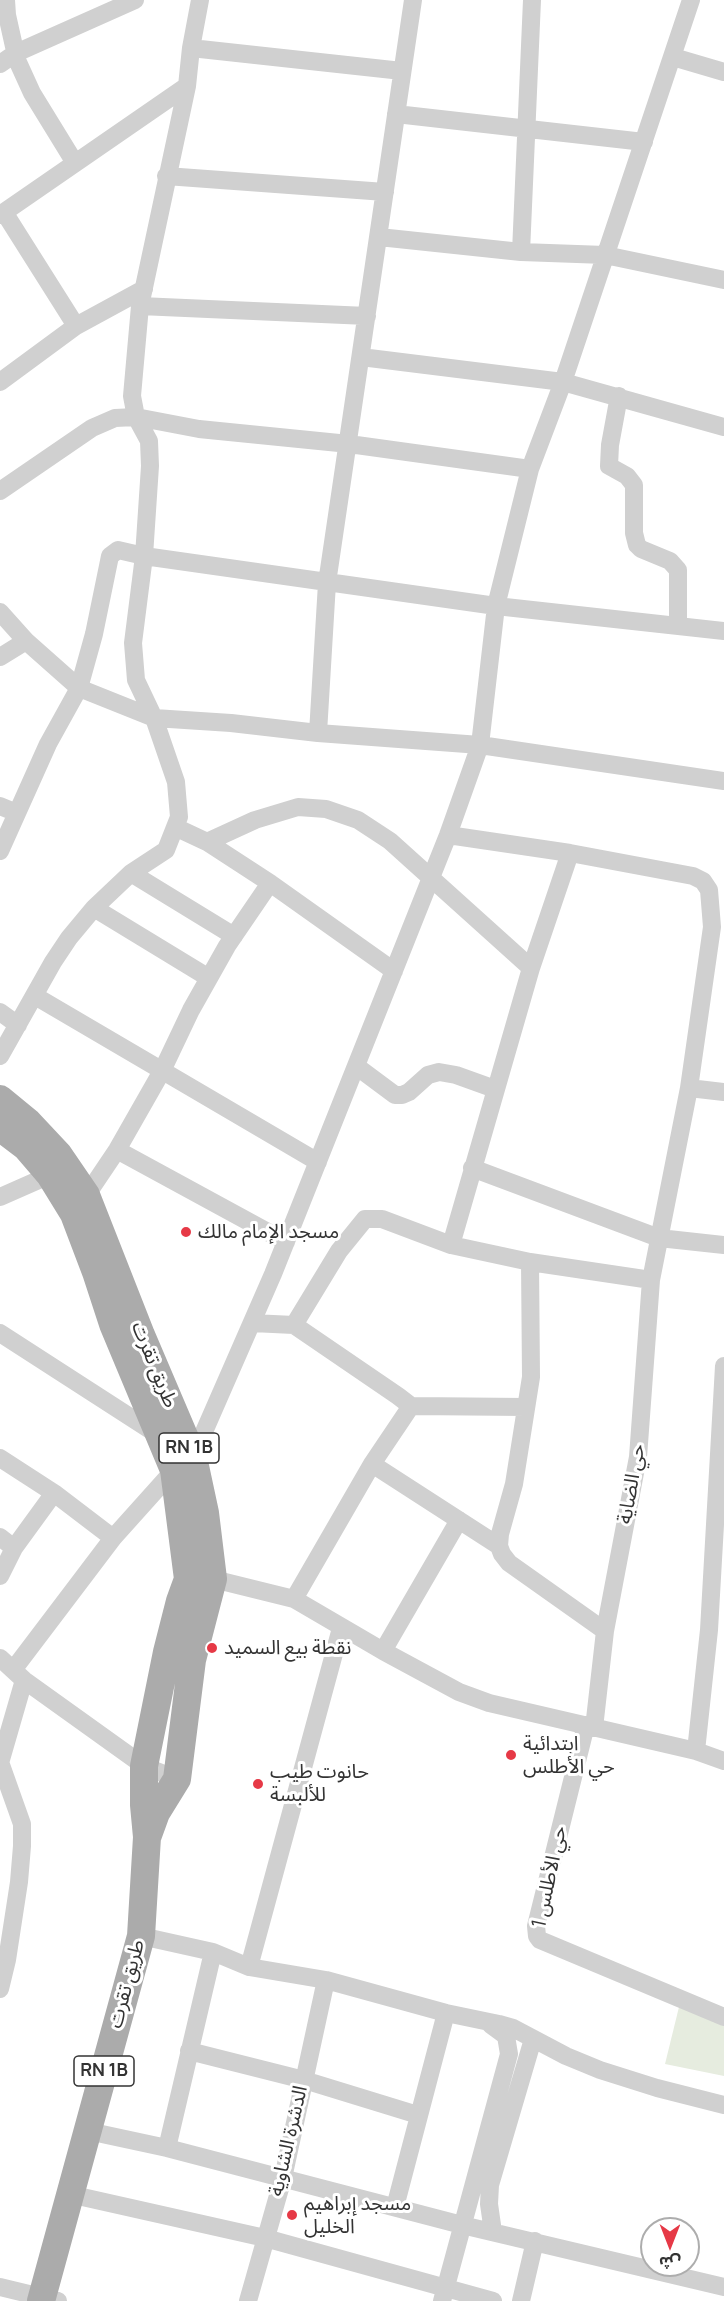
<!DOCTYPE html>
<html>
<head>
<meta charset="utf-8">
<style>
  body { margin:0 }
  #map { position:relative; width:724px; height:2301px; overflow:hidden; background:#fff; font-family:Manrope,"Noto Sans Arabic",sans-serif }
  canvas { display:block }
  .north { position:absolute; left:640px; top:2217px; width:60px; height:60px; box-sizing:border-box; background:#fff; border:2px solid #adadad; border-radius:50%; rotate:180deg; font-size:16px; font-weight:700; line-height:24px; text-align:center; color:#333 }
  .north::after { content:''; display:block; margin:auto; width:21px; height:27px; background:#e63946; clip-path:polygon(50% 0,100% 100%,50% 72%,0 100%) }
</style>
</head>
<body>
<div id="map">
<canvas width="724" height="2301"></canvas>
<div class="north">ش</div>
</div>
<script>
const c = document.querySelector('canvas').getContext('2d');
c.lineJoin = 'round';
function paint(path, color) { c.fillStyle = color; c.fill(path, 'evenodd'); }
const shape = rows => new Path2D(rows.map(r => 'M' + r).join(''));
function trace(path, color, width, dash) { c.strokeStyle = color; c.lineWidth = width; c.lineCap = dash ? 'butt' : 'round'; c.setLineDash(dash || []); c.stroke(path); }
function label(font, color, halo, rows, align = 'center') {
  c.font = font + ' Manrope,"Noto Sans Arabic",sans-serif'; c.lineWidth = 6; c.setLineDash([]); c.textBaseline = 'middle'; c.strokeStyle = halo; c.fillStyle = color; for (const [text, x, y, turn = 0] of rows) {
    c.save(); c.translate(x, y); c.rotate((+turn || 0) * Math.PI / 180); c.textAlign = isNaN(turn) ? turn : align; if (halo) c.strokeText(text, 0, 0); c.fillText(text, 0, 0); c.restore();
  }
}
paint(shape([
  [679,2007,724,2021,724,2076,665,2064]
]), '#e6ecdf');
trace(shape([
  [6,0,7,15,17,60,32,93,75,163],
  [191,48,402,71],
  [673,57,724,72],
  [0,64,16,53,135,0],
  [396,114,644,142],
  [166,176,385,192],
  [4,212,76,326],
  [0,215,187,86],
  [379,237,521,252,605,255,724,280],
  [521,252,532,0],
  [140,306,367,316],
  [361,357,563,382,724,427],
  [0,382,76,326,144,289],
  [619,396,610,445,609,466,627,476,634,485,634,533,637,545,641,549,670,561,678,570,678,626],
  [0,491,92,428,115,418,136,417,199,429,349,444,530,469],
  [0,612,26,641,79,688,94,634,109,561,110,556,118,550,144,556,496,606,724,631],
  [0,657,26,641],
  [318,733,327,583,413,0],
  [0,806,17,813],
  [175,827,207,842,270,883,394,971],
  [448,835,570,853,693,876,703,881,709,890,712,927,689,1088,651,1280,638,1457,605,1631,594,1728],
  [207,842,255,820,298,807,326,809,358,820,390,841,531,968],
  [0,851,48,744,79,688,154,718,136,680,133,643,144,556,150,466,149,441,136,417,132,396,140,306,187,86,191,48,200,0],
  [131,873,234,936],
  [94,908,209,978],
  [35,996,318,1162],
  [0,1012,18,1025],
  [0,1056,53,962,69,938,94,908,131,873,166,850,179,817,176,782,154,718,231,723,318,733,480,745,724,781],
  [356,1066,395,1095,402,1095,409,1092,428,1075,439,1072,456,1075,495,1089],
  [689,1088,724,1092],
  [117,1150,286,1242],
  [472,1168,659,1238,724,1245],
  [0,1197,50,1175],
  [82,1202,117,1150,162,1071,191,1010,227,946,270,883],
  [451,1245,530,1262,651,1280],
  [530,1262,531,1377,514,1484,500,1534,499,1546,502,1554,509,1563,605,1631],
  [252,1323,294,1325,398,1396,411,1406,372,1464,294,1599],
  [294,1325,339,1251,365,1219,382,1219,451,1245,531,968,570,853],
  [0,1333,158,1435],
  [411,1406,526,1407],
  [0,1458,54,1493,113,1538],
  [372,1464,499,1546],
  [0,1537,14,1548,0,1576],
  [14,1548,54,1493],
  [205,1579,213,1579,294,1599,383,1651,459,1692,489,1703,696,1751,724,1761],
  [383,1651,459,1520],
  [0,1658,24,1680,144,1766,177,1779],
  [13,1670,113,1538,174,1470,193,1457,273,1274,448,835,480,745,496,606,530,469,563,382,691,0],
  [586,1725,536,1926,537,1936,540,1940,724,2017],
  [696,1751,709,1630,724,1366],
  [0,1763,24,1680],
  [141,1936,213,1952,249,1967,326,1980,446,2013,499,2024,513,2028,566,2056,600,2070,657,2088,724,2105],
  [249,1967,341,1628],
  [0,1989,7,1960,19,1882,22,1846,22,1824,0,1762],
  [189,2051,304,2080,418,2115],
  [88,2131,167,2148,462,2225,724,2287],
  [167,2148,213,1952],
  [69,2194,265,2238,493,2301],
  [395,2207,446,2013],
  [493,2232,489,2204,490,2185,533,2039],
  [0,2287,58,2301],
  [248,2301,283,2178,326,1980],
  [442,2301,509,2054,506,2036,491,2025],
  [521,2301,535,2241]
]), '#d0d0d0', 18);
trace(shape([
  [0,1099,28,1122,58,1154,86,1195,141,1335,193,1457,205,1513,213,1579,192,1660,177,1779,156,1813,148,1835],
  [0,1127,26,1147,50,1175,74,1214,96,1272,113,1324,174,1470,188,1579,180,1601,167,1652,144,1766,144,1805,147,1837,141,1936,41,2301]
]), '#ababab', 28);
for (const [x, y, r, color] of [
  [186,1232,6,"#e63946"],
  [212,1648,6,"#e63946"],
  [511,1755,6,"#e63946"],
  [258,1784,6,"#e63946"],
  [292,2215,6,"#e63946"]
]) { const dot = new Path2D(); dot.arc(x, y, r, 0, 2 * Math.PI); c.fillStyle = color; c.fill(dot); trace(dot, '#fff', 2); }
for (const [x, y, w] of [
  [189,1448,60],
  [104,2071,60]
]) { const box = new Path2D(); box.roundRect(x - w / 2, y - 15, w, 30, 4.5); c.fillStyle = '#fff'; c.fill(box); trace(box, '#333', 1.5); }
label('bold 18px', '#333', null, [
  ["RN 1B",189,1448],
  ["RN 1B",104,2071]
]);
label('20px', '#333', '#fff', [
  ["مسجد الإمام مالك",198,1232],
  ["نقطة بيع السميد",224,1648],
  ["ابتدائية",523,1744],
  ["حي الأطلس",523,1767],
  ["حانوت طيب",270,1772],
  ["للألبسة",270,1795],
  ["مسجد إبراهيم",304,2204],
  ["الخليل",304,2227]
], 'left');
label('20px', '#333', '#fff', [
  ["طريق تقرت",154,1365,68],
  ["حي الضاية",632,1484,-80],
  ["حي الأطلس 1",550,1877,-78],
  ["طريق تقرت",127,1984,-75],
  ["الدشرة الشاوية",289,2141,-77]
]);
</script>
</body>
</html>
